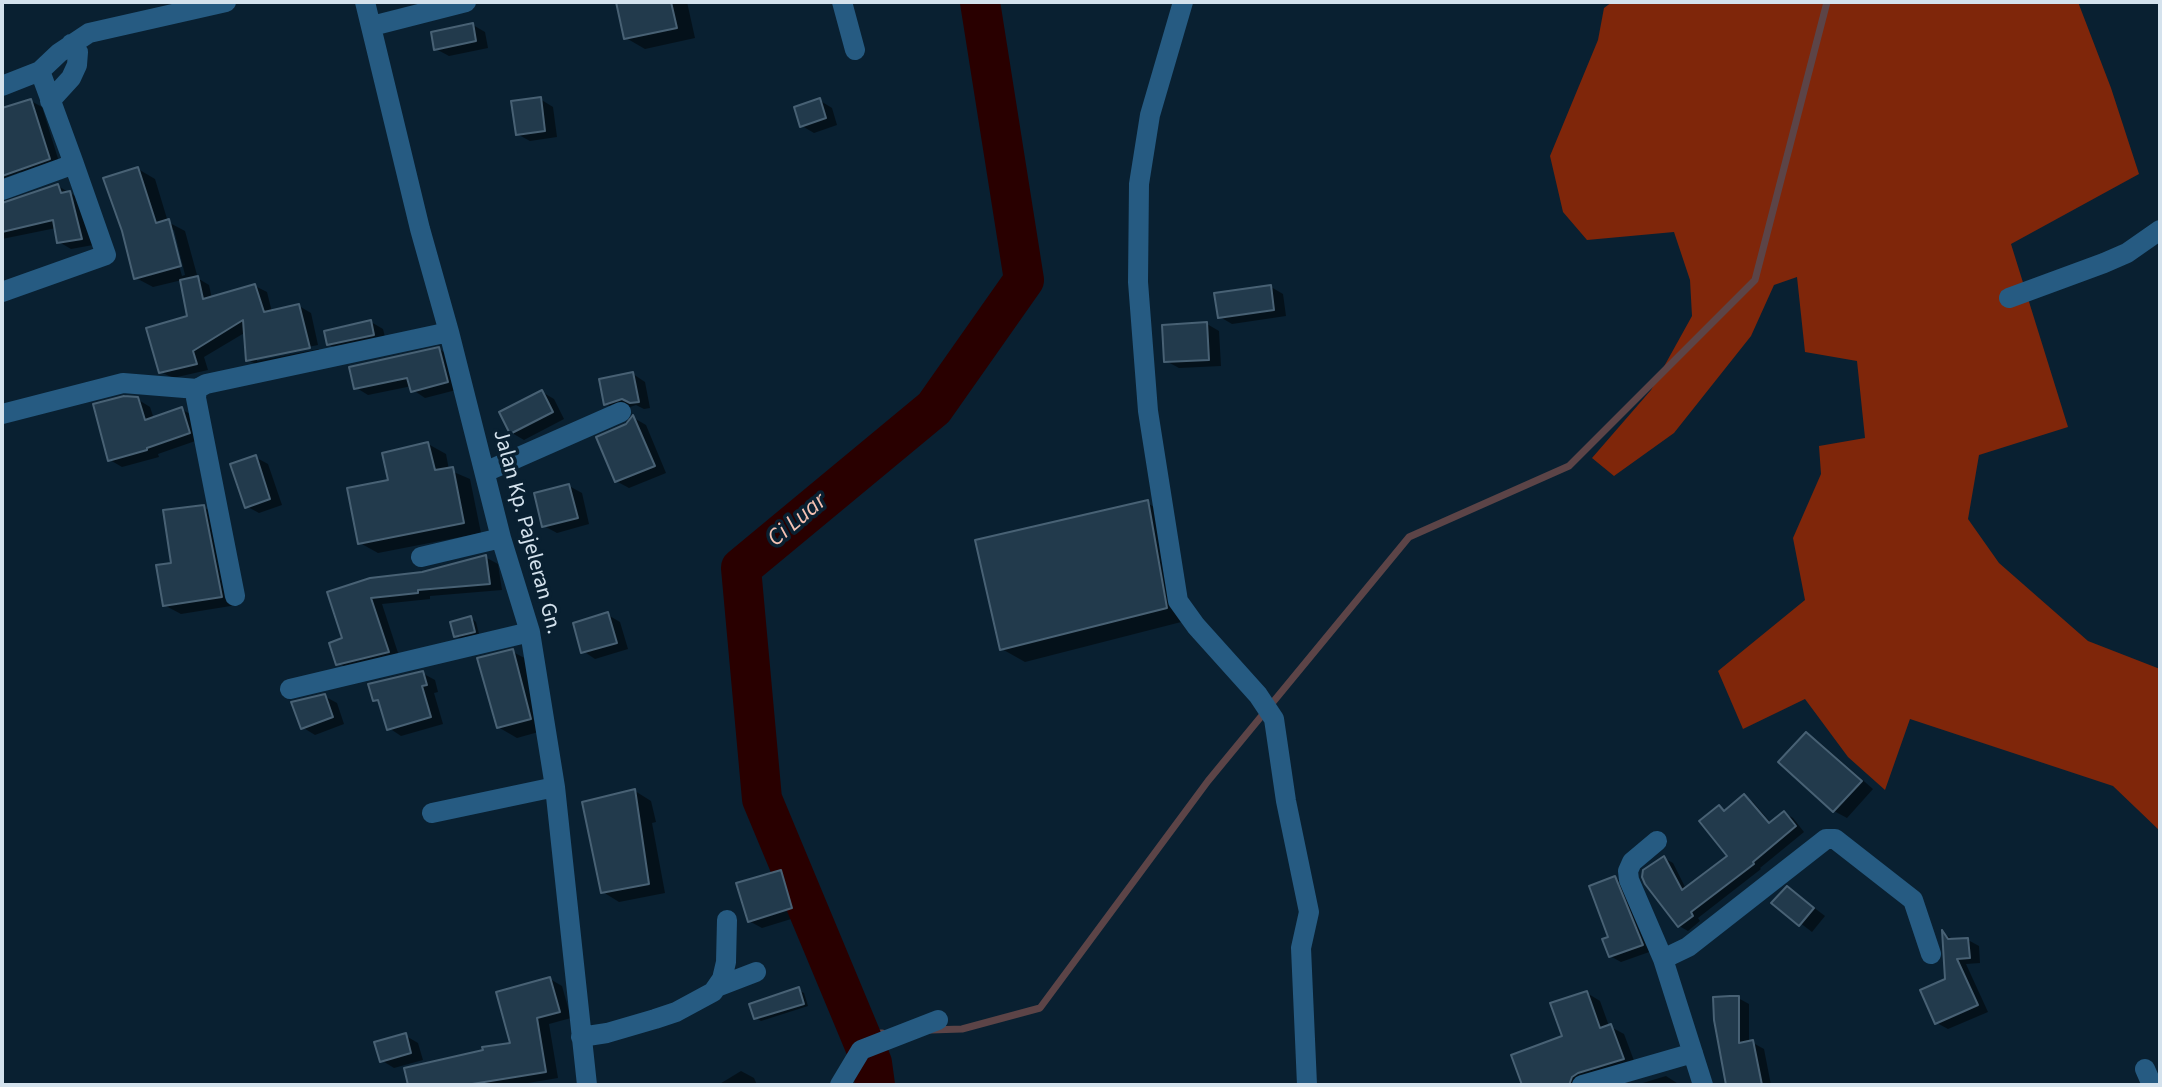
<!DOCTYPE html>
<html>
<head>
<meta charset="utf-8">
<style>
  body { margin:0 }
  #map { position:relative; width:2162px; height:1087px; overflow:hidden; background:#092031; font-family:"Source Sans 3",sans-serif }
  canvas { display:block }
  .frame { position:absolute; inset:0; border:4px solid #d4e2ed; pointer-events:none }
</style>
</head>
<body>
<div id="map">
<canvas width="2162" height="1087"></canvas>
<div class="frame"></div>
</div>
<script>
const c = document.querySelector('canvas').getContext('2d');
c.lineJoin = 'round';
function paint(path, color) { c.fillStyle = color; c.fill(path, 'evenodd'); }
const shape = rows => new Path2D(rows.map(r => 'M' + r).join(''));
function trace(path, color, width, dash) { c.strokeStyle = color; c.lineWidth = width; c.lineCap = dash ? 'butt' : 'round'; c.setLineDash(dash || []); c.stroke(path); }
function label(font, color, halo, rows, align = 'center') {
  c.font = font + ' "Source Sans 3",sans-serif'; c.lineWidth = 7; c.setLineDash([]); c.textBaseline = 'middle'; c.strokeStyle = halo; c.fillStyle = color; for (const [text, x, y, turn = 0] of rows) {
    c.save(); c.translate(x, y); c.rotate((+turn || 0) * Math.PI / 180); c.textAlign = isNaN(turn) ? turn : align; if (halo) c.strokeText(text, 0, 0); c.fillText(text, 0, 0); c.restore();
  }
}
paint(shape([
  [1612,2,2078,2,2111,88,2139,174,2011,244,2068,427,1979,455,1968,519,1999,563,2088,641,2160,669,2160,831,2113,786,1910,719,1885,790,1848,757,1805,699,1743,729,1718,671,1805,600,1793,538,1821,474,1819,446,1865,438,1857,361,1805,352,1797,277,1774,285,1751,336,1674,433,1614,476,1592,458,1651,390,1692,316,1690,280,1674,232,1587,240,1563,212,1550,156,1598,40,1604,8]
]), '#7f260a');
paint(shape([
  [618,2,687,2,695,38,645,49,626,38],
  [473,25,485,32,488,48,449,56,436,49],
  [540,99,553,107,557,137,530,141,517,134],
  [819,100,832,108,837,125,814,133,802,126],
  [31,101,42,107,60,165,28,176,20,172,2,179,2,110],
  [138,169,155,179,168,222,185,231,197,275,194,276,209,285,212,299,255,286,267,292,272,312,299,306,311,313,318,345,257,357,257,361,319,349,320,354,260,366,248,360,246,332,204,357,208,370,173,378,161,372,189,317,182,280,153,287,136,278],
  [169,230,174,230,185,275,182,276],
  [58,186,82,200,93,245,71,249,59,242,56,228,2,239,2,212],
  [1271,287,1283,294,1286,316,1232,324,1220,317],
  [371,322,383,329,386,341,341,351,328,344],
  [1207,324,1219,331,1221,366,1179,368,1166,361],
  [439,349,452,357,460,389,425,398,413,390,412,386,368,395,355,387],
  [633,374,645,382,650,408,644,409,636,405,618,411,606,404],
  [542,392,554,399,564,419,524,440,512,433],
  [137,399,150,407,154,419,181,409,194,416,201,439,158,454,159,457,122,467,110,460],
  [634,418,646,425,666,473,629,488,616,481,627,426],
  [428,444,446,454,449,470,470,479,481,533,378,553,360,543,390,481],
  [255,457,268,464,282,505,259,513,246,506],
  [569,486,582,493,589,524,557,533,544,526],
  [1147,503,1170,516,1189,620,1025,662,1002,649],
  [203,507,220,516,237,605,181,614,164,605,173,565],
  [485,557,498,564,502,590,430,596,430,599,382,604,400,659,351,670,338,663,345,640,370,580,423,574],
  [608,615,620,622,628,649,595,659,583,651],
  [471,618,476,622,479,634,461,639,455,635],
  [513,652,532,662,549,729,517,738,498,727],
  [422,673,435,680,438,692,434,693,443,724,401,736,389,728,381,703,375,700],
  [324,696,337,703,344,724,315,735,302,727],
  [1806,734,1818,741,1873,789,1847,818,1834,811,1780,762],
  [635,791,651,801,656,822,652,823,665,893,619,902,603,892],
  [1744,797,1753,802,1771,823,1784,813,1793,818,1804,832,1760,868,1761,869,1698,918,1700,921,1688,931,1679,926,1664,858,1673,863,1686,889,1729,856,1719,807,1726,811],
  [780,872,793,879,804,915,762,928,749,921],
  [1615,878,1626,884,1652,951,1621,962,1610,956],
  [1788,888,1825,916,1812,932,1774,903],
  [1944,934,1953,939,1968,940,1979,946,1980,963,1966,964,1988,1012,1948,1029,1937,1023,1947,980],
  [550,979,562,986,571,1018,549,1024,558,1078,516,1085,410,1085,485,1052,512,1044],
  [798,990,804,993,808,1006,761,1021,756,1018],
  [1587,993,1600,1001,1609,1026,1624,1034,1636,1066,1585,1085,1525,1085,1564,1037],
  [1738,998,1749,1004,1749,1043,1753,1043,1764,1049,1771,1085,1728,1085],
  [406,1036,418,1043,423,1060,394,1068,381,1060],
  [741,1071,754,1078,757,1085,718,1085],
  [1666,1076,1680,1085,1636,1085]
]), '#0007');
trace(shape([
  [930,1030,962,1029,1040,1008,1208,781,1409,537,1569,466,1755,280,1827,2],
  [860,1034,882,1033]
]), '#5c4447', 7);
trace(shape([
  [875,1085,872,1063,762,799,741,568,934,408,1024,280,980,2]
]), '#290000', 40);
const building = shape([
  [616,2,671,2,677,28,624,39,616,2],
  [473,23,476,41,434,50,431,32,473,23],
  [541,97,545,131,516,135,511,101,541,97],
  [820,98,826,118,800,127,794,107,820,98],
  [31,99,50,159,2,176,2,108,31,99],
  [138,167,156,223,169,219,181,266,134,279,122,231,103,178,138,167],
  [58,184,61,193,70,191,82,239,57,243,53,220,2,232,2,203,58,184],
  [198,276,203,299,255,284,264,312,299,304,310,348,246,361,243,320,193,351,197,364,159,373,146,328,187,316,180,280,198,276],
  [1271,285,1274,310,1218,318,1214,293,1271,285],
  [371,320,374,335,327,345,324,331,371,320],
  [1207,322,1209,360,1164,362,1162,325,1207,322],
  [439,347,448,382,411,392,407,378,354,389,349,367,439,347],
  [633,372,639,402,630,403,622,399,604,405,599,379,633,372],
  [542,390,553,412,510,434,499,412,542,390],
  [124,396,138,397,145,420,182,407,190,433,147,448,147,450,108,461,93,404,124,396],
  [633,415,655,466,615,482,596,437,626,424,633,415],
  [428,442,435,470,453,467,464,523,358,544,347,488,388,480,382,453,428,442],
  [256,455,270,499,245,508,230,464,256,455],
  [569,484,578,518,542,527,534,493,569,484],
  [1148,500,1167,608,1000,650,975,540,1148,500],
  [204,505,222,597,163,606,156,565,171,563,163,510,204,505],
  [486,555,490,584,418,590,418,593,371,598,389,652,336,665,329,643,342,638,327,592,370,578,422,572,486,555],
  [608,612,617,643,581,653,573,623,608,612],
  [471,616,475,632,454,637,450,622,471,616],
  [513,649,531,719,497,728,477,658,513,649],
  [423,671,427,685,422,686,431,717,387,730,378,700,373,701,368,684,423,671],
  [325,694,333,717,301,729,291,702,325,694],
  [1806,732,1862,781,1833,812,1778,762,1806,732],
  [635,789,649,884,601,893,582,802,635,789],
  [1744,794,1769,823,1784,811,1796,826,1753,862,1754,864,1691,912,1693,916,1678,927,1645,884,1642,877,1643,870,1664,856,1682,890,1727,856,1699,821,1719,805,1724,811,1744,794],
  [781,870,792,908,748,922,736,883,781,870],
  [1615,876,1643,945,1609,957,1602,939,1608,937,1589,886,1615,876],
  [1787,886,1814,908,1799,926,1771,903,1787,886],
  [1942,930,1948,939,1968,938,1970,958,1957,959,1978,1005,1935,1024,1920,990,1945,979,1942,930],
  [550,977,560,1012,537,1018,546,1072,466,1085,408,1085,404,1068,483,1050,482,1047,510,1043,496,992,550,977],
  [799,987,804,1004,754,1019,749,1004,799,987],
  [1587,991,1600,1028,1611,1024,1624,1059,1578,1073,1572,1077,1569,1085,1522,1085,1511,1055,1562,1036,1550,1003,1587,991],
  [1730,996,1739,996,1739,1043,1753,1040,1762,1085,1726,1085,1714,1020,1713,997,1730,996],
  [406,1033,411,1053,380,1062,374,1042,406,1033]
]);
paint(building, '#223a4c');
trace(building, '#486174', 2);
trace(shape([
  [365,2,420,229,449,332,501,538,530,632,555,787,587,1085],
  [842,2,855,50],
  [1183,2,1150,115,1139,184,1138,282,1148,411,1178,601,1196,626,1258,695,1274,719,1286,801,1309,912,1301,948,1307,1085],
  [372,26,466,2],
  [2,86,40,71,59,53,89,33,226,2],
  [50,101,71,78,77,65,78,52,71,44],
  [2,190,74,164,40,71],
  [2,292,106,255,74,164],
  [2009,298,2104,263,2127,253,2160,230],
  [2,414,123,383,197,389],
  [485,472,621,412],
  [421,557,501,538],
  [235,596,196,398,197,389,206,384,449,332],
  [290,689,530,632],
  [432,813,555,787],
  [1657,841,1632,862,1628,871,1629,880,1663,959,1703,1085],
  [1663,959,1688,947,1826,839,1835,839,1913,900,1931,954],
  [717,987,756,972],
  [581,1037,607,1033,655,1019,676,1012,713,992,722,979,726,962,727,920],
  [2145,1069,2152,1085],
  [840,1085,861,1050,938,1020],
  [1582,1085,1693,1053]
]), '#265b82', 20);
label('22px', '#d4e2ed', '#092031', [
  ["Jalan Kp. Pajeleran Gn.",526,532,75]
]);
label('italic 24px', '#f5c1b2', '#092031', [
  ["Ci Luar",798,521,-40]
]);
</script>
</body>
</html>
